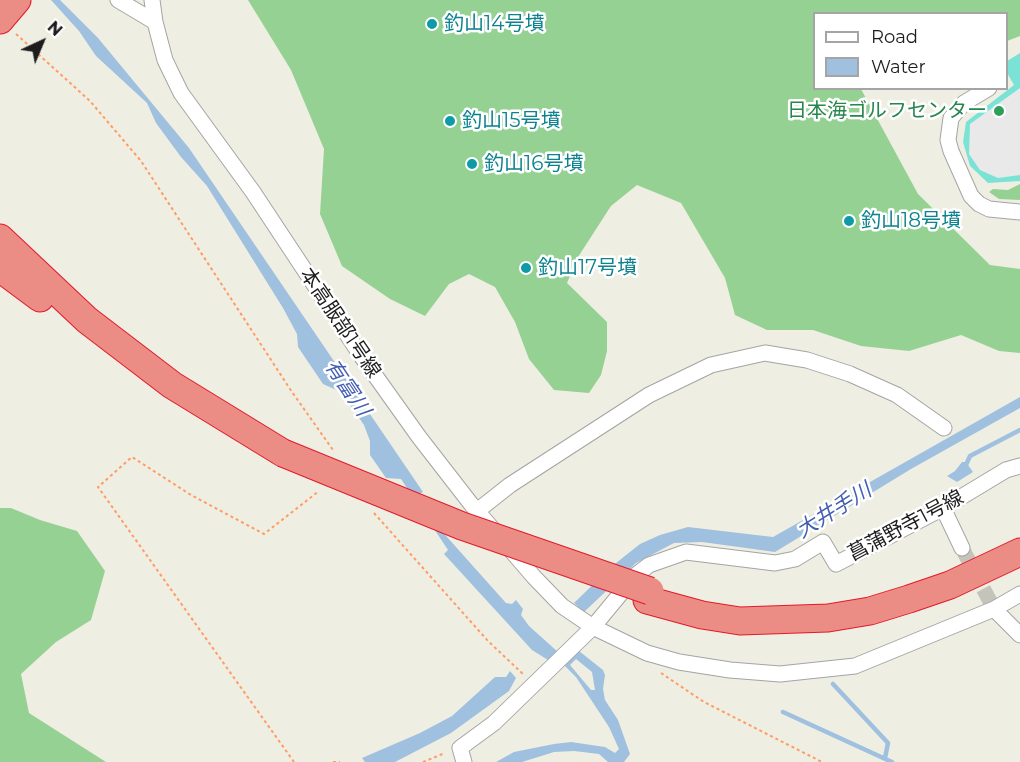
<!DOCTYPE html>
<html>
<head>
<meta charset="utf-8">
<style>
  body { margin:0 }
  #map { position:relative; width:1020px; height:762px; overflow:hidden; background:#efeee2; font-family:Montserrat,sans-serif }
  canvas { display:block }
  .legend { position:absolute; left:813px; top:12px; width:195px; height:78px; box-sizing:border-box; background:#fff; border:2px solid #a5a5a5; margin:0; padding:8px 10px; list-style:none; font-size:18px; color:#1d1d1d }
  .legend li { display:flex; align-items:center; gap:12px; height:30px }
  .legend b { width:30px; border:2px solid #a5a5a5 }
  .north { position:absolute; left:12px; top:12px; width:60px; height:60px; -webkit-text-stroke:4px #fff; paint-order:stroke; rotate:44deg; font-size:16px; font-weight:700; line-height:24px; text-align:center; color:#1d1d1d }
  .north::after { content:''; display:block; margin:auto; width:21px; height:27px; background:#1d1d1d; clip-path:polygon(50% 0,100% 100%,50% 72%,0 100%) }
</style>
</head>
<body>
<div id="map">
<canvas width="1020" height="762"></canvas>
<ul class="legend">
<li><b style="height:8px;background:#fff"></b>Road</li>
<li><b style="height:16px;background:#a0c0df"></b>Water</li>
</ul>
<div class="north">N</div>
</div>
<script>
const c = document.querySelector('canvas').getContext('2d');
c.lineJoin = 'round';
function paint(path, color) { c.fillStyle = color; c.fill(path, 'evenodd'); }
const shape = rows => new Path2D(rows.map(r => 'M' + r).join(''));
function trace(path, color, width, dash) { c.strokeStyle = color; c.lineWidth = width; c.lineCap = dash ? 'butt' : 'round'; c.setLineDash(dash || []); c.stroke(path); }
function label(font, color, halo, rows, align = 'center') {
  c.font = font + ' Montserrat,"Noto Sans JP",sans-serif'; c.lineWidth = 5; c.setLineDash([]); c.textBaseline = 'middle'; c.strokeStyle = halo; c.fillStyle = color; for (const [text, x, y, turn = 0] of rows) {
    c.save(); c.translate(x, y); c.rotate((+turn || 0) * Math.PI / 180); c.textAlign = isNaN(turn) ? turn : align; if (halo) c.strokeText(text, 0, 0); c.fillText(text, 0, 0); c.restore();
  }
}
paint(shape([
  [248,0,1020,0,1020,36,1007,41,1006,14,814,14,814,88,861,89,918,194,990,265,1020,269,1020,353,999,351,961,335,909,351,861,346,813,330,767,330,735,315,725,278,681,203,637,185,611,206,578,257,567,283,607,322,607,351,601,375,589,393,554,390,529,359,515,322,495,287,469,274,449,284,425,316,390,299,342,266,320,214,324,149,291,70],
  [1020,184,1020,200,999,199,989,192,993,189,1008,190],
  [0,508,11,508,40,520,77,531,105,571,91,620,56,642,21,674,29,713,106,762,0,762]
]), '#96d194');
paint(shape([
  [1020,53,1020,181,988,183,970,166,963,142,966,122,1014,85,1007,73,1007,61]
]), '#7be3d6');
paint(shape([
  [1020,88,1020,175,998,178,980,170,969,154,970,124]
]), '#e9e9e9');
paint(shape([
  [51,0,60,0,98,38,189,148,423,492,419,494,439,528,506,603,512,604,516,600,523,609,521,615,529,626,558,652,579,651,603,670,605,675,603,689,605,700,618,720,630,754,624,762,608,762,599,754,574,751,554,752,522,762,496,762,514,752,554,744,571,742,605,747,615,753,619,749,609,727,576,677,565,666,548,660,532,650,444,554,448,550,401,479,386,478,370,455,370,441,364,425,341,392,323,384,298,347,297,334,283,308,207,186,181,157,156,123,147,103,96,56,79,31],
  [576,659,592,672,595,690,591,690,570,665],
  [1020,397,1020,408,911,469,775,552,702,542,674,543,636,563,584,612,574,603,611,567,640,544,660,535,688,527,773,537],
  [962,462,966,462,973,472,957,482,947,476,955,471],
  [510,671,516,678,509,691,451,733,395,762,365,762,362,758,420,733,452,716,495,677,506,677]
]), '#a0c0df');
trace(shape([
  [965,467,970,456,1020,430],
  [833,684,888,743,885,758],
  [783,712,892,762]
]), '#a0c0df', 4.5);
trace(shape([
  [962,548,994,609]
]), '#c5c4bb', 15, [15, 8]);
const minor = shape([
  [118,0,155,22,165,60,181,93,253,192,362,357,419,437,471,504,534,577,562,606,593,627,647,653,679,662,730,670,780,674,855,666,994,609,1020,594],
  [152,0,155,22],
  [989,88,964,103,951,118,948,140,951,151,971,196,979,204,989,209,1020,212],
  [943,508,962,548],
  [477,511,510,485,649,395,711,365,765,353,807,360,850,374,897,395,944,428],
  [994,609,1020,635],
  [464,762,460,748,494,723,593,627,636,575,649,565,686,552,775,563,795,559,823,542,836,564,943,508,1006,470,1020,466]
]);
const motorway = shape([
  [0,20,17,0],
  [0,238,87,320,172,385,283,453],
  [0,268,40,298],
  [647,600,702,615,740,621,828,618,870,611,909,599,950,585,1020,552]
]);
trace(minor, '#a4a4a4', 17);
trace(motorway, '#e21a2a', 29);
trace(shape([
  [16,34,90,101,141,161,292,392,333,450],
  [374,513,488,641,523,674],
  [661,673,704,702,822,762],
  [294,762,98,487,132,457,191,495,264,534,319,491],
  [333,762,340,762],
  [423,762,445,753]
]), '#ff9c63', 2, [3, 3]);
trace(minor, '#fff', 15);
trace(motorway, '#eb8c85', 27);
const motorwayBridge = shape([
  [283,453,462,526,650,591]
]);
trace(motorwayBridge, '#e21a2a', 29, []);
trace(motorwayBridge, '#eb8c85', 27);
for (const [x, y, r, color] of [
  [432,24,6,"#0f9aa8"],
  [999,111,6,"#2e9e5b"],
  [450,121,6,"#0f9aa8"],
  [472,164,6,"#0f9aa8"],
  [849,221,6,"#0f9aa8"],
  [526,268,6,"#0f9aa8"]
]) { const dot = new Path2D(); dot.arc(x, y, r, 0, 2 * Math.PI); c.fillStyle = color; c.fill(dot); trace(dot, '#fff', 2); }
label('20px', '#0d838f', '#fff', [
  ["釣山14号墳",444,24],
  ["釣山15号墳",462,121],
  ["釣山16号墳",484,164],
  ["釣山18号墳",861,221],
  ["釣山17号墳",538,268]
], 'left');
label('20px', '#27864d', '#fff', [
  ["日本海ゴルフセンター",987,111]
], 'right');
label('20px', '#1d1d1d', '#fff', [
  ["本高服部1号線",340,323,56],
  ["菖蒲野寺1号線",906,526,-28]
]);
label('italic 21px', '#445eb2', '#fff', [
  ["有富川",347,388,56],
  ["大井手川",834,511,-32]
]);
</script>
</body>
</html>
